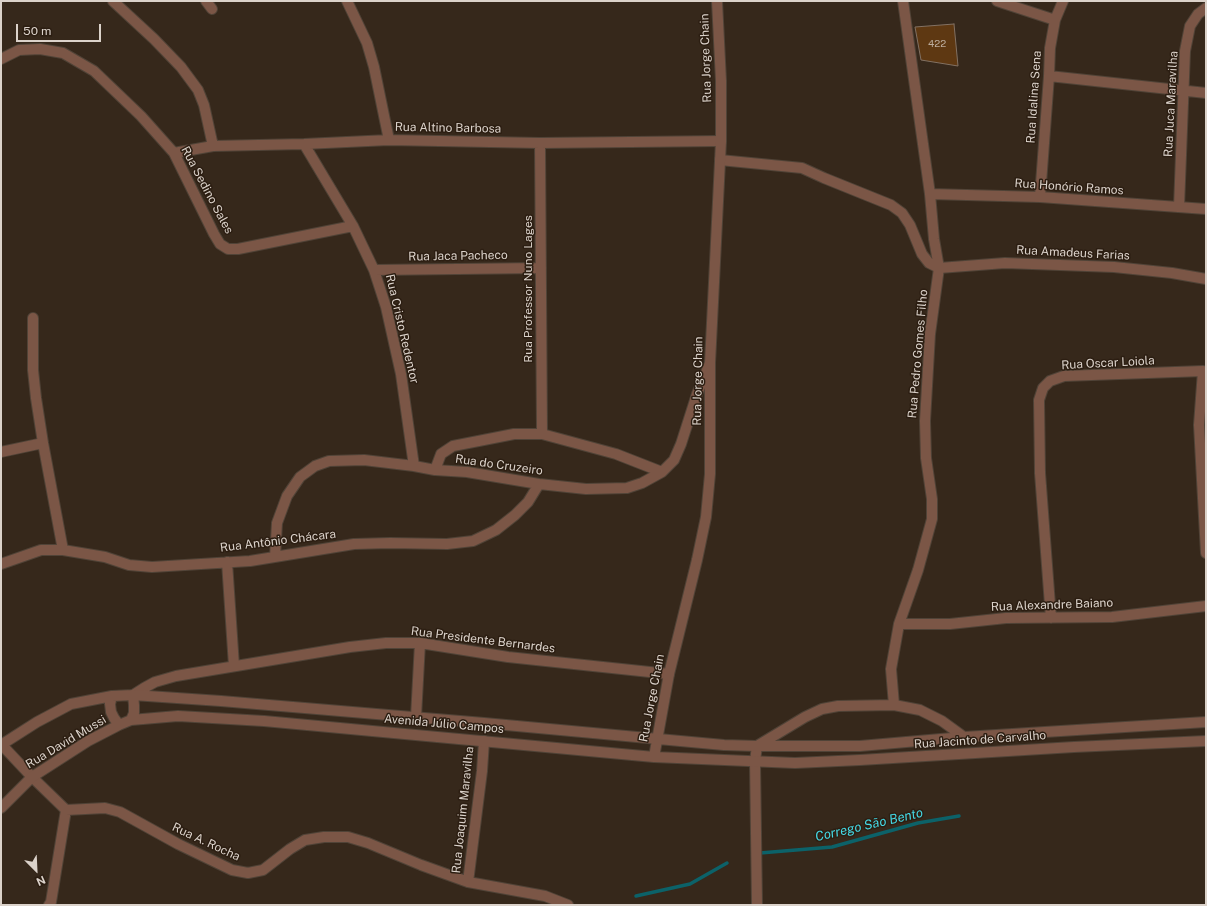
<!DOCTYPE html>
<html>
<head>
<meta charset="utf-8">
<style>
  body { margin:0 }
  #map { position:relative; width:1207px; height:906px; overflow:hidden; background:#36281b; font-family:"Public Sans",sans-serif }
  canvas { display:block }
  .frame { position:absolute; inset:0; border:2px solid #dbd2ca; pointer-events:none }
  .north { position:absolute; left:16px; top:850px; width:40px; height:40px; -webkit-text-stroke:3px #2c1e12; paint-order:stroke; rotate:156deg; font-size:11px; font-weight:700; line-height:16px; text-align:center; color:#dbd2ca }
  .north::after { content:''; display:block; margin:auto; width:14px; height:18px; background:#dbd2ca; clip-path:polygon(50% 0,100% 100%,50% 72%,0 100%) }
  .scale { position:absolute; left:16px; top:24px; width:85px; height:18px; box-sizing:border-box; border:2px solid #dbd2ca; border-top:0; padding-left:5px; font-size:12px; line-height:14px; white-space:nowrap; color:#dbd2ca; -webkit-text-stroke:3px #2c1e12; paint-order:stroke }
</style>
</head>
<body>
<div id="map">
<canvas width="1207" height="906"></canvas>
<div class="frame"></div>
<div class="north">N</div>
<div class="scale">50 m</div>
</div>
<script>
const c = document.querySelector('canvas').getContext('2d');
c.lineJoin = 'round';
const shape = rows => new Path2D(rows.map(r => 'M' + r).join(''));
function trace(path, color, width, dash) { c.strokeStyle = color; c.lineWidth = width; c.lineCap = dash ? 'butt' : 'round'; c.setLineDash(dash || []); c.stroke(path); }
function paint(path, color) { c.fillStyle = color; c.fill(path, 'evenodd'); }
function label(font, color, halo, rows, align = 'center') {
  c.font = font + ' "Public Sans",sans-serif'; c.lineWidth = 3; c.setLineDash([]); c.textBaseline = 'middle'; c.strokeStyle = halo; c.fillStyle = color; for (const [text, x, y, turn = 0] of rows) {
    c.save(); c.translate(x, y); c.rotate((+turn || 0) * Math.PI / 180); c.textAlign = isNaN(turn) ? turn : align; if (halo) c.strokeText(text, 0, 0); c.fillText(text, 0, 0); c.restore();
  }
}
trace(shape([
  [760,853,832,847,918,823,959,816],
  [636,896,690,884,727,863]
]), '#0c6269', 3.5);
const building = shape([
  [954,24,958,66,921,60,915,27,954,24]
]);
paint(building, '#5e3812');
trace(building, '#827163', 1);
const minor = shape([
  [113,1,154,39,181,67,198,90,204,105,213,146],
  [206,1,212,9],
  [347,1,367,43,374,67,389,140],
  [997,1,1055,20],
  [1,59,19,50,40,49,63,53,94,71,141,116,174,153,214,234,220,244,228,249,238,249,353,226],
  [1049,76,1206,93],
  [540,143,542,434],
  [304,144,353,226,374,270,386,307,401,374,414,466],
  [174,153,213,146,304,144,389,140,540,143,721,141],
  [720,160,802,168,824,178,891,205,902,213,910,225,922,254,929,263,939,268,1005,263,1114,267,1172,273,1206,279],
  [930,194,1040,197,1206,209],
  [1040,197,1049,76,1050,48,1055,20,1063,1],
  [1179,207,1185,51,1190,26,1198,14,1206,8],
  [374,270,541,268],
  [33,318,33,370,36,398,43,443,63,550],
  [1203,371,1199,425,1206,553],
  [1,452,43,443],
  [435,470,441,454,453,446,514,434,542,434,616,454,662,472],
  [275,557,277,523,287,496,300,477,315,466,329,461,364,460,414,466,435,470,467,472,539,484,586,489,627,488,642,483,662,472,674,460,681,444,697,394,710,363],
  [227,562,234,666],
  [1,564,41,550,63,550,105,557,129,565,152,567,250,561,354,544,390,543,447,544,473,541,496,530,515,515,528,502,539,484],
  [1051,618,1040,473,1039,400,1043,388,1050,381,1064,376,1203,371],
  [899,624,950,624,1006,618,1112,617,1206,606],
  [133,695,144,688,155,682,176,676,350,647,386,643,420,643,508,657,669,674],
  [894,705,891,669,899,624,918,570,932,519,932,499,926,458,925,421,930,334,939,268,934,239,930,194,903,1],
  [416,717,420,643],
  [1,744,32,777,66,810,51,902,49,905],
  [66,810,105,808,120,812,178,844,232,870,248,873,263,870,290,849,305,840,324,837,348,837,368,843,421,865,468,882,545,896,568,905],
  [468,882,482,771,484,741],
  [757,905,755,761,757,746,805,717,822,709,838,706,894,705,920,710,942,721,964,737]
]);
const tertiary = shape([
  [112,696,110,704,111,712,114,718,119,725],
  [131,720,134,713,134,705,133,695],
  [1,745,37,722,71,704,112,696,133,695,221,701,484,723,724,745,757,746,860,746,964,737,1206,722],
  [654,757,669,674,697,560,706,517,710,474,710,363,721,141,721,81,717,1],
  [1,808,32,777,88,741,119,725,131,720,178,716,264,721,654,757,795,763,860,760,1074,747,1206,741]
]);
trace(minor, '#504337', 12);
trace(tertiary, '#504337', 12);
trace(minor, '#7b5646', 10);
trace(tertiary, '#7b5646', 10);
label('10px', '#bcac9c', null, [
  ["422",937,44]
]);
label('12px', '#dbd2ca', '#2c1e12', [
  ["Rua Jorge Chain",706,58,-92],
  ["Rua Idalina Sena",1034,97,-86],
  ["Rua Juca Maravilha",1171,104,-87],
  ["Rua Altino Barbosa",448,128,1],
  ["Rua Honório Ramos",1069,187,4],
  ["Rua Sedino Sales",207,190,62],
  ["Rua Amadeus Farias",1073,253,3],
  ["Rua Jaca Pacheco",458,256,-1],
  ["Rua Professor Nuno Lages",528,289,-90],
  ["Rua Cristo Redentor",402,329,77],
  ["Rua Pedro Gomes Filho",918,354,-85],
  ["Rua Oscar Loiola",1108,363,-3],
  ["Rua Jorge Chain",698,381,-89],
  ["Rua do Cruzeiro",499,465,8],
  ["Rua Antônio Chácara",278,541,-7],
  ["Rua Alexandre Baiano",1052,605,-2],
  ["Rua Presidente Bernardes",483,640,7],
  ["Rua Jorge Chain",652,698,-79],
  ["Avenida Júlio Campos",444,724,5],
  ["Rua Jacinto de Carvalho",980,740,-4],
  ["Rua David Mussi",66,742,-31],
  ["Rua Joaquim Maravilha",463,810,-84],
  ["Rua A. Rocha",206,842,25]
]);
label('italic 13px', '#44d9e6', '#2c1e12', [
  ["Corrego São Bento",869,825,-13]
]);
</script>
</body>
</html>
